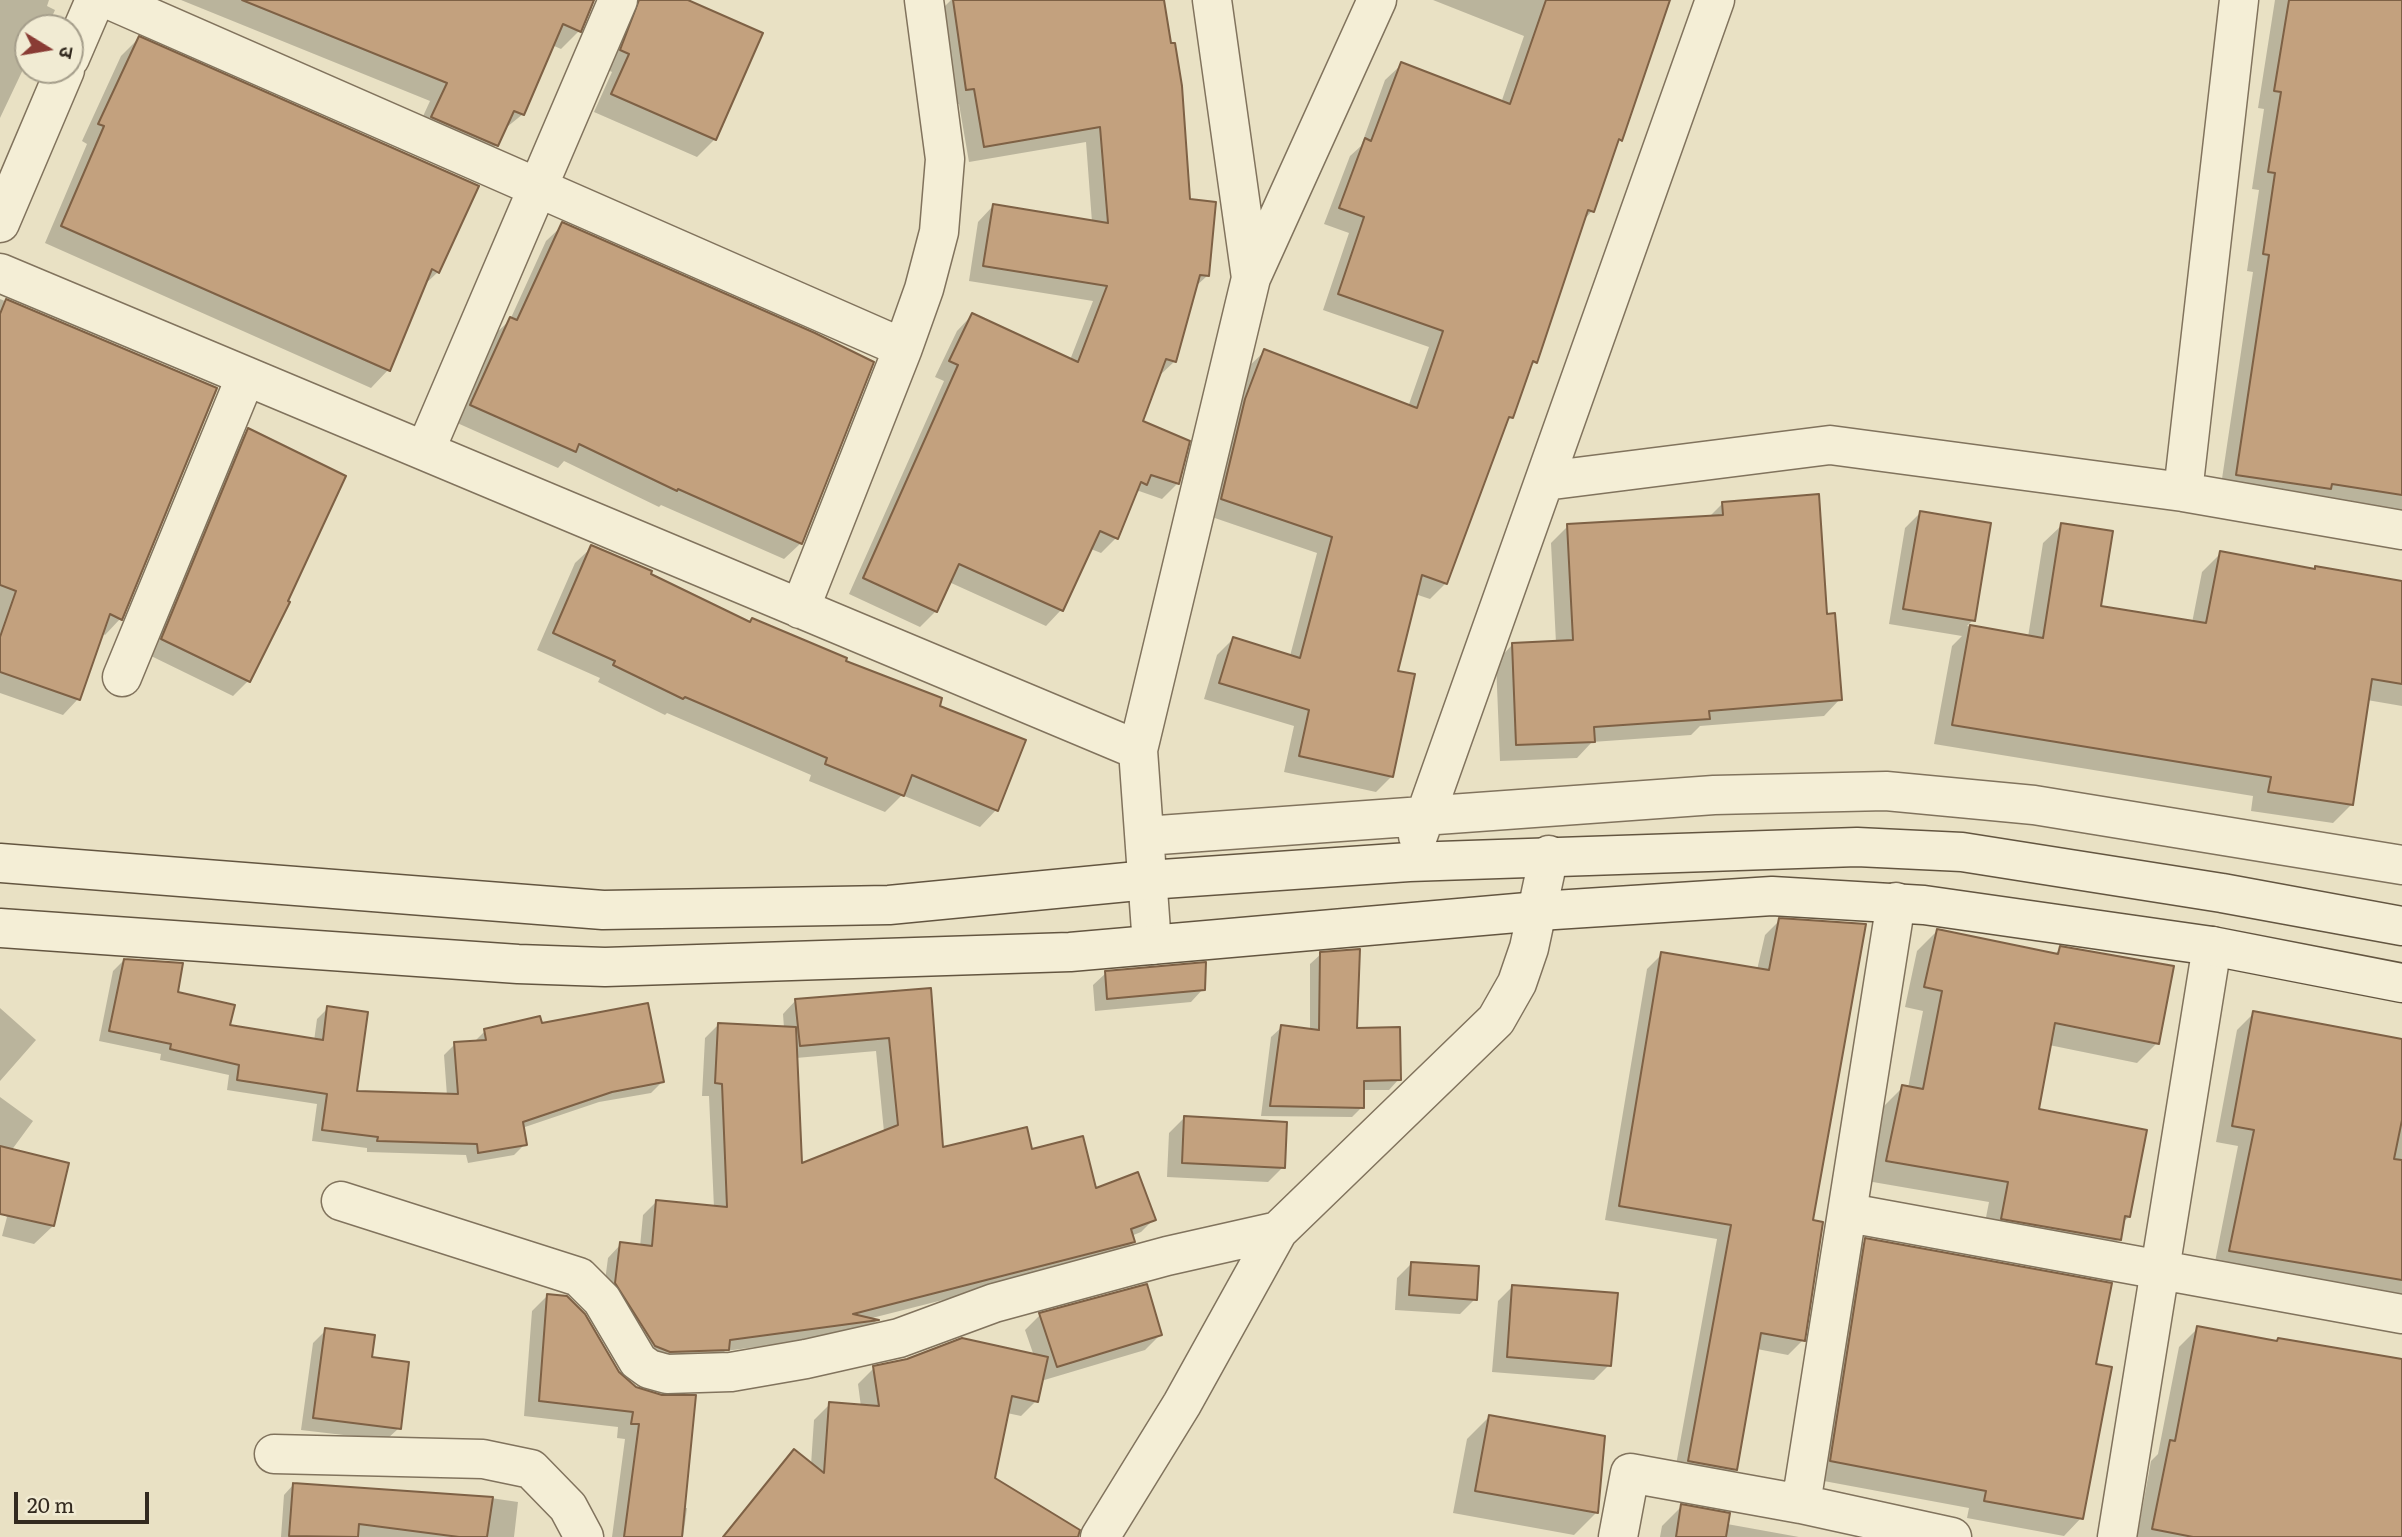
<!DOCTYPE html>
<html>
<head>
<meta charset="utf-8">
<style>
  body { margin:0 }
  #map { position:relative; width:2402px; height:1537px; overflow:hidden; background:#e9e1c4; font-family:Literata,"Noto Sans Devanagari",serif }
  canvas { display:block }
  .north { position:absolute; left:14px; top:14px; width:70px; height:70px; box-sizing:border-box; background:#f1ebd3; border:2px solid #a59e8b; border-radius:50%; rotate:101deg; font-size:19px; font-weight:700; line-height:28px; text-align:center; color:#332a1f }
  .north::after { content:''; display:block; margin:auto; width:24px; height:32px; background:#893b34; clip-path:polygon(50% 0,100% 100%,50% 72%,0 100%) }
  .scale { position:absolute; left:14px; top:1492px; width:135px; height:32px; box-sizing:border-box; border:4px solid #332a1f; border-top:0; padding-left:9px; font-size:21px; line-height:24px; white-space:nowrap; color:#332a1f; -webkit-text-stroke:5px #f1ebd3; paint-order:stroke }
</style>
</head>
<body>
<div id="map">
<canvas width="2402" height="1537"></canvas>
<div class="north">उ</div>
<div class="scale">20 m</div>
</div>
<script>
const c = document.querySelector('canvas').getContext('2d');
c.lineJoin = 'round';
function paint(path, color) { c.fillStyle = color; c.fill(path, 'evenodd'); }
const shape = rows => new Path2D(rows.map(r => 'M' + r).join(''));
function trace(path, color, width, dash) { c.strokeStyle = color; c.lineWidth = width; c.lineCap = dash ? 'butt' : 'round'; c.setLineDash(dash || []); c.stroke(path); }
paint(shape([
  [0,0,49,0,47,6,55,10,47,28,28,28,28,59,0,118],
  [181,0,592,0,579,31,561,49,552,45,523,114,502,131,496,145,478,163,414,136,430,101],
  [611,0,684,0,715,139,697,157,594,112,612,72,603,68],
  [951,0,1163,0,1188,201,1207,276,1195,287,1175,361,1159,376,1141,422,1178,483,1162,499,1139,491,1133,496,1116,538,1101,553,1091,549,1061,610,1046,626,949,582,936,611,920,627,849,594,944,381,935,377,957,331,972,315,1070,360,1093,301,969,281,978,222,993,206,1092,222,1086,142,969,162,959,104,951,105,938,13],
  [1433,0,1672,0,1668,1,1592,211,1583,221,1535,362,1528,369,1511,417,1504,425,1446,583,1430,599,1415,594,1396,672,1392,776,1376,792,1284,772,1294,726,1204,699,1217,655,1233,639,1290,656,1317,553,1206,515,1248,367,1264,352,1408,407,1429,347,1323,310,1349,233,1324,224,1350,156,1361,146,1385,80,1401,65,1501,103,1524,36],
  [2275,0,2402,0,2402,515,2220,492,2253,272,2247,271,2259,190,2252,189,2264,109,2258,108],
  [139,38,438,272,422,287,388,370,371,388,45,243,87,144,82,141,121,56],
  [563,225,801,543,784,559,661,505,659,507,564,461,558,468,455,422,494,335,510,320,546,241],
  [0,299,215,389,120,619,105,635,102,633,78,699,63,715,0,693],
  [248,431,248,681,233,696,147,654,233,446],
  [1723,503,1826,616,1840,699,1824,716,1700,726,1691,735,1592,742,1577,758,1500,761,1496,662,1512,645,1556,643,1551,543,1568,526,1709,517],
  [1920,513,1973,620,1967,626,2028,637,2043,543,2062,525,2099,608,2192,623,2202,572,2221,553,2402,584,2402,706,2367,700,2351,805,2333,823,2251,811,2253,796,1934,744,1952,646,1962,636,1889,624,1905,528],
  [592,547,748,624,752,620,937,707,996,810,980,827,902,795,885,812,809,781,811,775,667,713,665,715,598,682,600,678,537,650,575,563],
  [1780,920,1811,1221,1803,1340,1788,1355,1757,1349,1736,1469,1721,1484,1674,1476,1717,1239,1605,1220,1647,969,1662,954,1757,970,1765,935],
  [1937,931,2054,955,2061,948,2157,1043,2137,1063,2049,1045,2037,1111,2129,1217,2122,1223,2119,1239,2099,1259,1982,1238,1989,1202,1867,1181,1883,1107,1903,1087,1908,1088,1923,1011,1905,1007,1917,951],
  [1321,954,1355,1030,1399,1079,1389,1090,1362,1090,1362,1107,1352,1117,1261,1116,1271,1037,1282,1027,1310,1031,1310,964],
  [124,960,228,1026,314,1041,317,1019,328,1008,355,1093,447,1096,444,1055,455,1044,473,1043,485,1031,540,1025,662,1082,651,1093,599,1102,522,1128,525,1144,514,1155,468,1163,466,1155,367,1152,367,1148,312,1141,317,1104,227,1090,229,1075,160,1060,161,1054,99,1041,113,971],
  [1106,973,1203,989,1191,1002,1095,1011,1093,985],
  [930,989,942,1149,1031,1151,1095,1190,1154,1219,1141,1232,1131,1236,1133,1242,1120,1255,868,1319,876,1321,864,1333,725,1351,714,1363,655,1365,603,1296,608,1258,621,1244,640,1247,643,1215,657,1201,714,1208,709,1096,702,1096,705,1038,718,1025,784,1028,783,1014,796,1000],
  [876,1051,884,1132,800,1165,796,1058],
  [0,1008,36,1040,0,1081],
  [2254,1013,2402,1041,2402,1300,2214,1267,2238,1146,2216,1142,2237,1030],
  [0,1097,33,1121,11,1151,53,1226,34,1244,2,1236,7,1217,0,1212],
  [1184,1118,1283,1167,1268,1182,1167,1177,1169,1133],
  [1866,1240,2081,1518,2064,1536,1967,1518,1969,1508,1813,1479,1848,1258],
  [1412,1263,1475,1299,1460,1314,1395,1310,1397,1278],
  [1513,1286,1609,1365,1594,1380,1492,1372,1498,1301],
  [547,1296,583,1315,684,1508,687,1508,683,1537,612,1537,625,1439,617,1438,618,1427,524,1416,532,1311],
  [1040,1315,1160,1335,1145,1350,1041,1381,1036,1401,1021,1416,1007,1413,993,1479,1055,1537,722,1537,794,1451,811,1465,814,1420,830,1404,861,1407,858,1384,874,1368,1034,1356,1025,1330],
  [2198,1328,2402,1362,2402,1537,2137,1537,2151,1461,2158,1454,2179,1347],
  [326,1330,370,1359,399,1428,386,1440,301,1430,313,1343],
  [1489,1417,1596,1513,1574,1535,1453,1513,1467,1439],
  [293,1485,484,1497,518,1502,514,1537,281,1537,284,1495],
  [1682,1506,1727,1524,1799,1537,1660,1537,1662,1526]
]), '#0003');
const building = shape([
  [242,0,594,0,581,32,563,24,524,115,514,111,498,146,431,117,447,83,242,0],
  [639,0,688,0,763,33,716,140,611,94,629,54,620,50,639,0],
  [953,0,1164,0,1171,43,1175,43,1182,86,1190,199,1216,202,1209,276,1200,275,1176,362,1166,359,1143,421,1190,441,1179,484,1151,475,1147,485,1141,482,1118,539,1100,531,1063,611,959,564,937,612,863,578,958,365,949,361,972,313,1078,362,1107,286,983,266,993,204,1108,223,1100,127,984,147,974,89,966,90,953,0],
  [1546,0,1670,0,1622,141,1619,139,1594,212,1588,210,1537,363,1533,361,1513,418,1509,417,1447,584,1422,575,1398,671,1415,674,1393,777,1299,756,1309,710,1219,683,1233,637,1300,658,1332,537,1221,499,1245,399,1264,349,1417,408,1443,331,1338,294,1364,217,1339,208,1365,138,1371,141,1401,62,1510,104,1546,0],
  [2289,0,2402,0,2402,495,2332,484,2331,489,2236,475,2269,255,2263,254,2275,173,2268,172,2281,92,2274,91,2289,0],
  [139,36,479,186,439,273,432,269,390,371,61,226,104,126,98,124,139,36],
  [562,222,815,333,874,362,802,544,678,489,677,491,579,444,576,452,470,405,510,317,517,320,562,222],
  [6,299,217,388,122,620,110,614,80,700,0,672,0,637,16,591,0,585,0,314,6,299],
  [248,428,346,476,288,601,290,602,250,682,161,639,248,428],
  [1819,494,1827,614,1835,613,1842,700,1709,711,1710,719,1594,727,1595,742,1516,745,1512,643,1573,640,1567,524,1723,515,1722,502,1819,494],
  [1920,511,1991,523,1975,621,1903,609,1920,511],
  [2061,523,2113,531,2101,606,2206,623,2220,551,2315,569,2315,566,2402,581,2402,684,2372,679,2353,805,2268,792,2271,777,1952,725,1970,625,2043,638,2061,523],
  [591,545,652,571,651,574,750,622,752,618,847,658,846,661,942,698,940,706,1026,740,998,811,912,775,904,796,825,764,827,758,685,697,683,699,613,665,615,661,553,633,591,545],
  [1779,918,1866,924,1813,1220,1823,1222,1805,1341,1761,1333,1737,1470,1688,1461,1731,1225,1619,1206,1661,952,1769,970,1779,918],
  [1937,929,2058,954,2060,946,2174,966,2159,1044,2055,1023,2039,1109,2147,1130,2130,1217,2125,1216,2121,1240,2001,1219,2008,1182,1886,1161,1902,1085,1923,1089,1942,991,1924,987,1937,929],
  [1360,949,1357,1028,1400,1027,1401,1080,1364,1081,1364,1108,1270,1106,1281,1025,1319,1030,1320,952,1360,949],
  [124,959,183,963,178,992,235,1005,230,1025,323,1040,327,1006,368,1012,357,1091,458,1094,454,1042,486,1040,484,1029,540,1016,542,1023,648,1003,664,1082,612,1092,523,1122,527,1145,478,1153,477,1144,377,1141,378,1137,322,1130,327,1094,237,1080,239,1065,170,1049,171,1044,109,1031,124,959],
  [1206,962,1205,990,1107,999,1105,971,1206,962],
  [931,988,943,1147,1027,1127,1032,1149,1083,1136,1096,1188,1138,1172,1156,1220,1131,1229,1135,1242,853,1314,879,1320,730,1340,729,1350,670,1352,655,1346,615,1283,620,1242,652,1246,656,1200,727,1207,722,1084,715,1083,718,1023,796,1027,802,1163,898,1125,889,1038,800,1046,795,999,931,988],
  [2253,1011,2402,1039,2402,1120,2394,1159,2402,1160,2402,1280,2229,1251,2254,1130,2232,1126,2253,1011],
  [1184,1116,1287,1122,1285,1168,1182,1163,1184,1116],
  [0,1146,69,1163,54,1226,0,1214,0,1146],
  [1865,1238,2112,1283,2096,1364,2112,1367,2083,1519,1984,1501,1986,1491,1830,1461,1865,1238],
  [1411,1262,1479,1266,1477,1300,1409,1295,1411,1262],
  [1147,1284,1162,1335,1057,1367,1039,1313,1147,1284],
  [1512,1285,1618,1293,1611,1366,1507,1357,1512,1285],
  [547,1294,567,1296,585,1314,619,1372,636,1387,662,1395,696,1395,682,1537,624,1537,639,1424,631,1424,633,1412,539,1401,547,1294],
  [2197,1326,2277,1341,2278,1338,2402,1359,2402,1537,2193,1537,2152,1529,2170,1440,2175,1441,2197,1326],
  [325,1328,375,1335,372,1357,409,1362,401,1429,313,1418,325,1328],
  [962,1338,1048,1357,1038,1402,1012,1396,995,1478,1080,1530,1078,1537,723,1537,794,1449,824,1473,829,1402,879,1406,873,1366,907,1359,962,1338],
  [1489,1415,1605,1436,1598,1513,1475,1491,1489,1415],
  [293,1483,493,1497,487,1537,459,1537,359,1524,358,1537,289,1536,293,1483],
  [1681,1504,1730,1513,1726,1537,1676,1537,1681,1504]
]);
paint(building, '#c3a17e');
trace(building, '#7e6145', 2);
const street = shape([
  [110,0,903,348],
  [1212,0,1251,278],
  [70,58,95,0],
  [0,223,65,70],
  [0,273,1138,750],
  [425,451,618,0],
  [1545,481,1830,445,2183,492,2402,530],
  [2183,492,2239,0],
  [800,609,903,348,924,289,939,232,945,159,924,0],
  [122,677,246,376],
  [1145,836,1714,795,1886,791,2034,805,2402,865],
  [1418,836,1715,0],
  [1152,945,1138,750,1251,278,1377,0],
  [341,1201,579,1277,602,1300,638,1361,649,1369,667,1374,731,1372,806,1359,899,1338,994,1303,1167,1256,1278,1231],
  [1849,1213,2402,1314],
  [274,1454,483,1459,531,1469,568,1507,584,1537],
  [1801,1504,1896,902],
  [1100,1537,1182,1404,1278,1231,1496,1020,1517,983,1529,948,1549,855],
  [1618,1537,1630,1473,1801,1504,1952,1537],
  [2117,1537,2212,946]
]);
const secondary = shape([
  [0,863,603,910,889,905,1148,880,1409,862,1857,847,1962,852,2222,893,2402,926],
  [0,928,518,964,605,967,1070,952,1539,911,1772,896,1924,905,2212,946,2402,983]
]);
trace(street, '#81735d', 41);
trace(secondary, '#635540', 41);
trace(street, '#f4eed6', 38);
trace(secondary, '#f4eed6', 38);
</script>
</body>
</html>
